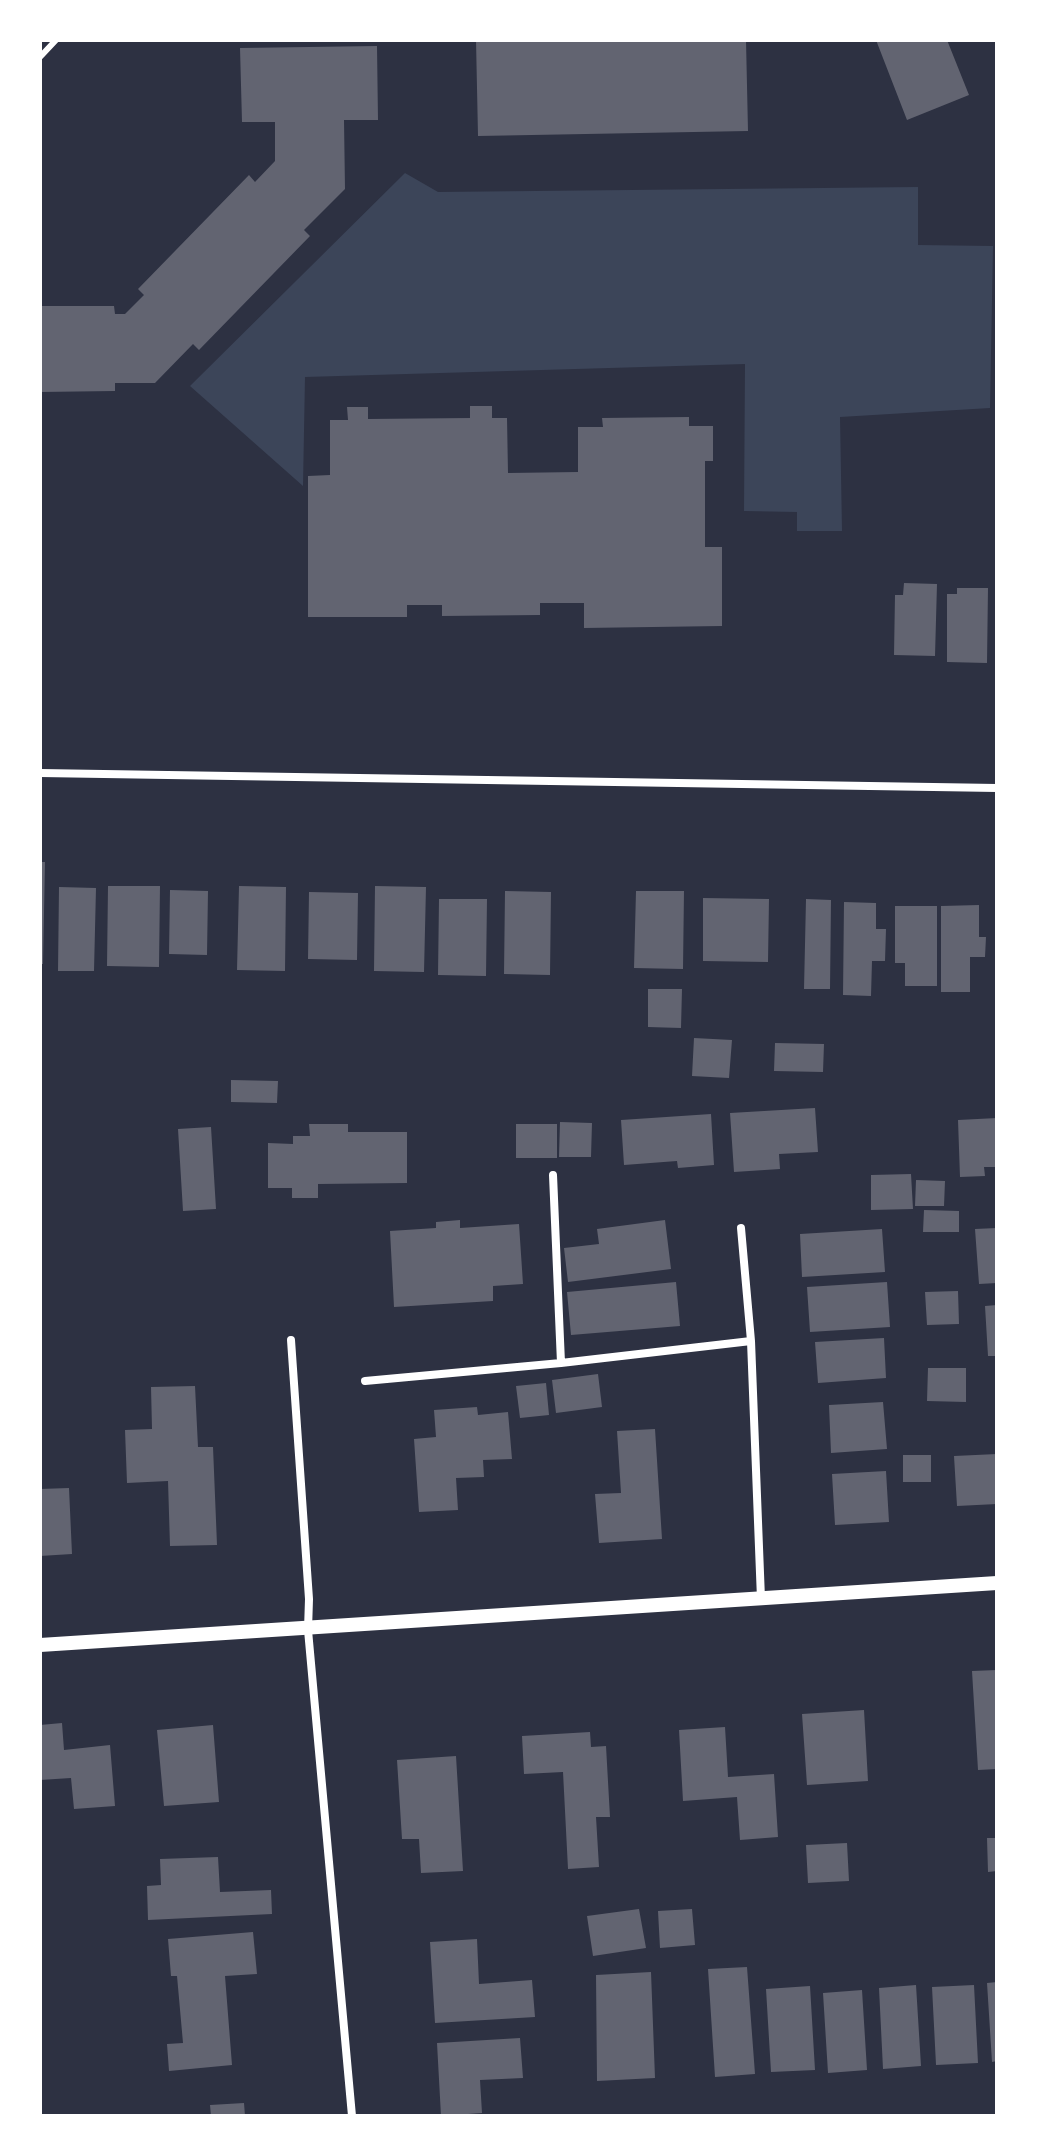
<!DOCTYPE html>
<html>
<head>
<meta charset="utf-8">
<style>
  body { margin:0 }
  #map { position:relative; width:1037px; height:2156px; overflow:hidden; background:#2d3142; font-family:Lato,sans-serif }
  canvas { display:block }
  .frame { position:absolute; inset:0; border:42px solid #fff; pointer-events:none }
</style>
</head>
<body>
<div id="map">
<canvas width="1037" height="2156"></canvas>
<div class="frame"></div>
</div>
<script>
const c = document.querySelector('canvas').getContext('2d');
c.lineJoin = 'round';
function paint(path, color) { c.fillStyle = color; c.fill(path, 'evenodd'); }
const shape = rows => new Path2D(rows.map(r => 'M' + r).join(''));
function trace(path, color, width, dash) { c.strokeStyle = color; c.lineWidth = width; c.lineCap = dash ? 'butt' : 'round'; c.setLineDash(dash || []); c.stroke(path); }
paint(shape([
  [405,173,438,192,918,187,918,245,993,246,990,408,840,417,842,531,797,531,797,512,744,511,745,364,305,377,303,486,190,386]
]), '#3c4559');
paint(shape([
  [476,40,746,40,748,131,478,136],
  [876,40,947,40,969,95,907,120],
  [377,46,378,120,344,120,345,189,304,230,310,236,199,350,193,344,155,383,115,383,115,391,40,392,40,306,114,306,115,314,125,314,144,295,138,289,249,175,255,182,275,161,275,122,242,122,240,48],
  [470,406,492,406,492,418,507,418,508,473,578,472,578,427,603,427,602,418,689,417,689,426,713,426,713,461,705,461,705,547,722,547,722,626,584,628,584,603,540,603,540,615,442,616,442,605,407,605,407,617,308,617,308,476,330,475,330,420,348,420,347,407,368,407,368,419,470,418],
  [904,583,937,584,935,656,894,655,895,595,903,595],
  [957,588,988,588,987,663,947,662,947,594,957,594],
  [40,862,45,862,43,964,40,964],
  [108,886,160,886,159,967,107,966],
  [239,886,286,887,285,971,237,970],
  [375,886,426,887,424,972,374,971],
  [59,887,96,888,94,971,58,971],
  [170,890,208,891,207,955,169,954],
  [505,891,551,892,550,975,504,974],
  [636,891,684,891,683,969,634,968],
  [309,892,358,893,357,960,308,959],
  [703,898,769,899,768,962,703,961],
  [439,899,487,899,486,976,438,975],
  [806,899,831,900,830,989,804,989],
  [844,902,876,903,876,929,886,929,885,961,872,961,871,996,843,995],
  [979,905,979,937,986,937,985,957,970,957,970,992,941,992,941,906],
  [895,906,937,906,937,986,905,986,905,963,895,963],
  [648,989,682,989,681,1028,648,1027],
  [694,1038,732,1040,729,1078,692,1076],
  [775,1043,824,1044,823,1072,774,1071],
  [231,1080,278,1081,277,1103,231,1102],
  [815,1108,818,1152,779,1154,780,1169,734,1172,730,1113],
  [711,1114,714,1165,678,1168,677,1161,624,1165,621,1120],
  [997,1118,997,1167,984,1167,985,1176,960,1177,958,1120],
  [560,1122,592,1123,591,1157,559,1157],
  [309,1124,348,1124,348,1132,407,1132,407,1183,318,1184,318,1198,292,1198,292,1188,268,1188,268,1143,293,1144,293,1136,310,1136],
  [516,1124,557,1124,557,1158,516,1158],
  [211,1127,216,1209,183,1211,178,1129],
  [911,1174,913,1209,871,1210,871,1175],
  [916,1180,945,1181,944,1206,915,1206],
  [924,1210,959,1211,959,1232,923,1232],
  [460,1220,460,1228,519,1224,523,1284,493,1286,493,1301,394,1307,390,1231,436,1228,436,1222],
  [665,1220,671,1269,568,1282,564,1248,599,1244,597,1229],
  [997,1228,997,1283,979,1284,975,1229],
  [882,1229,885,1272,802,1277,800,1234],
  [676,1282,680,1326,571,1335,567,1292],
  [887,1282,890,1327,810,1332,807,1287],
  [958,1291,959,1324,927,1325,925,1292],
  [997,1305,997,1356,988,1356,985,1306],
  [884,1338,886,1378,818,1383,815,1342],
  [928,1368,966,1368,966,1402,927,1401],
  [598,1374,602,1407,556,1413,552,1380],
  [546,1383,549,1415,520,1418,516,1386],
  [195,1386,198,1447,213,1447,217,1545,170,1546,168,1481,127,1483,125,1430,152,1429,151,1387],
  [883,1402,887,1449,831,1453,829,1405],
  [477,1407,478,1415,508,1412,512,1459,483,1460,484,1477,456,1478,458,1510,419,1512,414,1439,436,1437,434,1410],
  [655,1429,662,1539,599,1543,595,1494,621,1493,617,1431],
  [997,1454,997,1504,957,1506,954,1456],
  [903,1455,931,1455,931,1482,903,1482],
  [886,1471,889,1522,835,1525,832,1474],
  [69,1488,72,1554,40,1556,40,1489],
  [997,1670,997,1769,978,1770,972,1671],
  [864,1710,868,1781,807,1785,802,1714],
  [62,1723,64,1750,110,1745,115,1806,74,1809,71,1778,40,1780,40,1725],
  [213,1725,219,1802,164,1806,157,1730],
  [725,1727,728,1777,774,1774,778,1837,740,1840,737,1797,683,1801,679,1730],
  [590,1732,591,1747,606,1746,610,1817,596,1817,599,1867,568,1869,563,1772,524,1774,522,1736],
  [456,1756,463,1871,421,1873,419,1839,402,1839,397,1760],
  [987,1838,997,1838,997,1871,988,1872],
  [847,1843,849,1881,808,1883,806,1845],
  [218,1857,220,1892,271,1890,272,1914,148,1920,147,1886,161,1885,160,1859],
  [639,1909,646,1948,593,1956,587,1916],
  [692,1909,695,1945,660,1948,658,1911],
  [253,1932,257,1974,225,1976,232,2065,169,2071,167,2044,183,2043,177,1976,171,1976,168,1939],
  [477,1939,479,1984,532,1980,535,2017,435,2023,430,1942],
  [747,1967,755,2074,715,2077,708,1969],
  [651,1972,655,2078,597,2081,596,1975],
  [997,1982,997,2061,992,2062,987,1983],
  [916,1985,921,2066,883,2069,879,1988],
  [974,1985,978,2063,936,2065,932,1987],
  [810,1986,815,2070,771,2072,766,1989],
  [862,1990,867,2070,828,2073,823,1993],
  [520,2038,523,2078,480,2080,482,2113,441,2116,437,2043],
  [244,2103,245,2116,211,2116,210,2105]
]), '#626471');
trace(shape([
  [40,57,56,40]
]), '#fff', 6);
trace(shape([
  [40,773,997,788],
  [553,1175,561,1363],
  [741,1228,751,1341,761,1599],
  [291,1340,309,1599,308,1630,352,2116],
  [365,1381,561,1363,751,1341]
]), '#fff', 8);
trace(shape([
  [40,1645,997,1583]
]), '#fff', 14);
</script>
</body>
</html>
